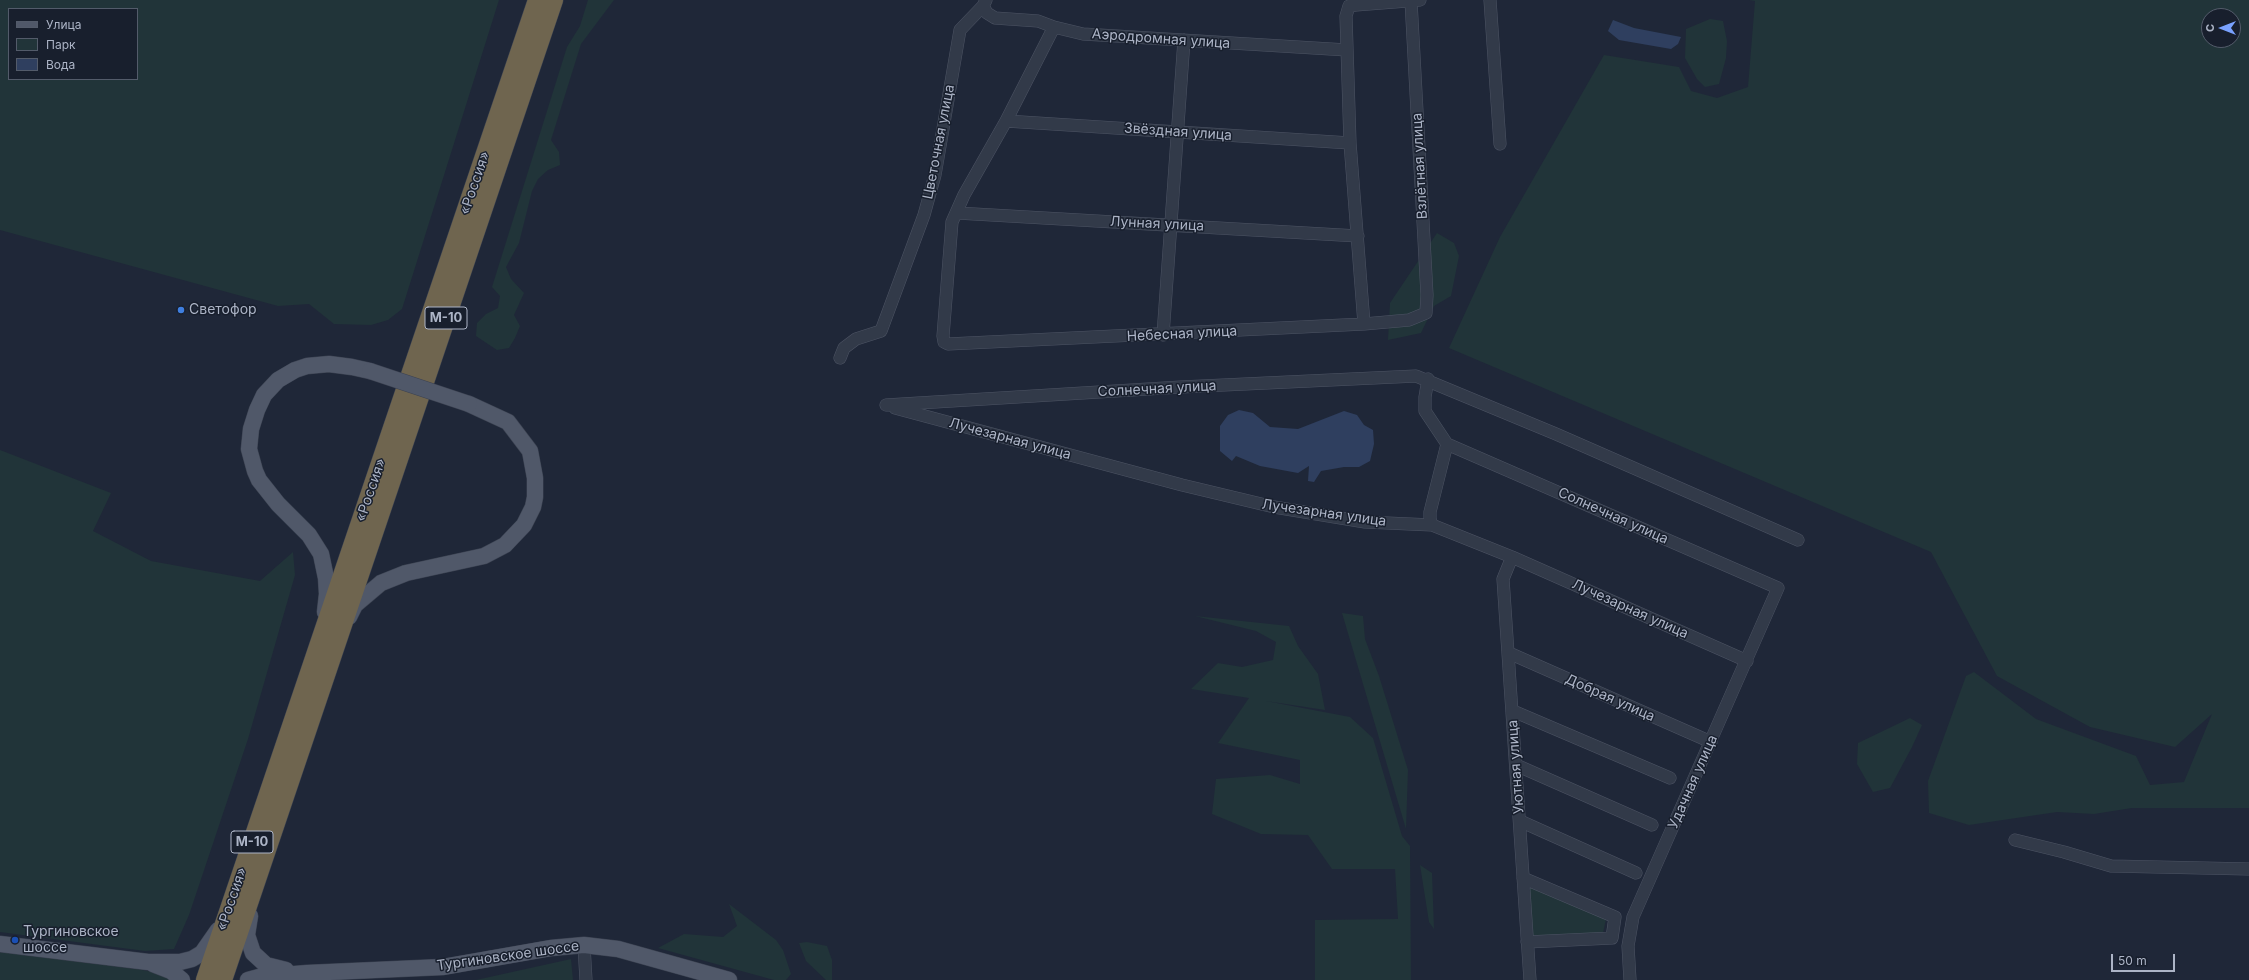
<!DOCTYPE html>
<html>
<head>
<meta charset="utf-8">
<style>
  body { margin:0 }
  #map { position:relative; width:2249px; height:980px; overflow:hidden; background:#1f2738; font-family:Inter,sans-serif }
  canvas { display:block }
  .legend { position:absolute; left:8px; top:8px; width:130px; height:72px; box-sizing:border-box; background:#181f2d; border:1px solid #535b6a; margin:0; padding:5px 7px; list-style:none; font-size:12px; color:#acb4c6 }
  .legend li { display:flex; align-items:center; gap:8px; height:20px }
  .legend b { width:20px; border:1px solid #535b6a }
  .north { position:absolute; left:2201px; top:8px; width:40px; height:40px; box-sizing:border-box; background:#181f2d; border:1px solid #535b6a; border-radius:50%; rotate:270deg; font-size:11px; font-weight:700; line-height:16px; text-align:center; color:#acb4c6 }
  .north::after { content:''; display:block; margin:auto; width:14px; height:18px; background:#79a1fe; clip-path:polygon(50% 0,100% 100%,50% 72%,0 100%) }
  .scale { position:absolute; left:2111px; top:954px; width:64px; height:18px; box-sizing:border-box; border:2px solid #acb4c6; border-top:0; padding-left:5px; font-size:12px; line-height:14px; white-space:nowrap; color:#acb4c6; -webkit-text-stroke:3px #181f2d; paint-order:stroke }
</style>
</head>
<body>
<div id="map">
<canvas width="2249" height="980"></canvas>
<ul class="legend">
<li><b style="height:5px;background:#505869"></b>Улица</li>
<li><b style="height:11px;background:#213439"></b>Парк</li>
<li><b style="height:11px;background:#2f3f5f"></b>Вода</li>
</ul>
<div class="north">С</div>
<div class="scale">50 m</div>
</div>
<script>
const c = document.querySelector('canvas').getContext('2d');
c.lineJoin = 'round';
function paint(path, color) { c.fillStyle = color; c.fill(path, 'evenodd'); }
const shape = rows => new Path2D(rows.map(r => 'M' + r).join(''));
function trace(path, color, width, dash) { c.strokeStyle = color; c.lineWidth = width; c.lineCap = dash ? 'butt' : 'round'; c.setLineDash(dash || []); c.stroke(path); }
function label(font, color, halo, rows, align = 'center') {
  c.font = font + ' Inter,sans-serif'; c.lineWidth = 3; c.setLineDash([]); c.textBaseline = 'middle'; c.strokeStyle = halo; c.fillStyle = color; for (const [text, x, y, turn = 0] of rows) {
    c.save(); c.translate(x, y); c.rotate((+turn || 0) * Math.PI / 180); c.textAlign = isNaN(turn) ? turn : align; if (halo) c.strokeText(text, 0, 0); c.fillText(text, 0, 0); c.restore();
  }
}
paint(shape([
  [0,0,499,0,402,309,388,320,371,325,334,324,309,304,278,306,0,230],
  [9,9,137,9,137,79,9,79],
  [588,0,614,0,581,44,551,140,559,152,560,165,548,170,538,179,532,191,519,243,506,267,511,279,524,293,514,315,520,326,515,338,509,348,497,350,476,336,477,323,486,314,498,308,500,296,492,287,567,47,580,26],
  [1749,0,2249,0,2249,808,2132,808,2094,814,2057,812,1969,825,1929,813,1928,781,1966,676,1974,672,2036,719,2136,756,2150,785,2184,782,2212,714,2175,747,2090,727,1997,676,1931,552,1449,348,1500,237,1604,55,1679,67,1691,91,1717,98,1748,87,1755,1],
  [2209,16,2233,16,2233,40,2209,40],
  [1710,19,1723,21,1727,41,1726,58,1719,84,1705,87,1697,79,1685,58,1686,29],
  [1437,233,1454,243,1459,256,1451,296,1434,306,1421,333,1388,340,1390,303],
  [0,450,111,493,93,531,151,561,260,581,293,552,295,575,248,739,189,915,174,949,145,951,0,932],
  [1342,613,1363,616,1365,639,1379,676,1408,770,1406,829],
  [1195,616,1289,626,1298,646,1318,674,1325,710,1266,701,1350,717,1373,738,1402,836,1410,846,1411,980,1315,980,1315,920,1398,919,1395,869,1332,869,1308,835,1261,834,1212,814,1216,779,1270,775,1300,784,1300,760,1218,743,1249,698,1191,689,1218,663,1242,667,1273,660,1276,642,1256,631],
  [1910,718,1922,725,1912,747,1890,788,1873,792,1857,764,1858,743],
  [1420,865,1432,873,1434,929,1429,922],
  [1530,887,1606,919,1603,933,1533,936,1529,932,1527,891],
  [729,904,776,940,783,950,791,974,786,980,774,980,658,948,684,934,723,937,737,926],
  [807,942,827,946,832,960,832,980,826,980,806,961,799,943],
  [0,952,137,969,163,974,171,980,0,980],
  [571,959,573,980,476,980]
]), '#213439');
paint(shape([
  [1613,20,1634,28,1681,37,1678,44,1671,49,1619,40,1608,31],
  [1239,410,1253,413,1270,427,1298,429,1344,411,1357,415,1364,425,1373,430,1374,444,1370,461,1359,467,1344,467,1321,471,1314,482,1308,481,1309,466,1298,473,1260,466,1236,456,1232,461,1220,451,1220,426,1228,415]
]), '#2f3f5f');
const minor = shape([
  [1490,0,1500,144],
  [983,6,987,13,995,18,1038,21,1054,27,1083,34,1347,50],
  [1054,27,1006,121,964,195,952,222,943,336,944,342,948,344,1364,324,1409,320,1426,313,1427,295,1411,1],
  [1006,121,1350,143],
  [957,213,1358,236],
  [1364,324,1350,143,1346,16,1349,6,1356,5,1420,0],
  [1163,335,1184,40],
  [840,358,844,348,856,339,881,331,924,215,935,175,960,30,983,6,986,0],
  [1428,379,1425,397,1425,411,1447,444,1430,512,1430,519,1432,525],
  [886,405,1181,387,1416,376,1556,434,1798,540],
  [895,408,1182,485,1274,507,1365,522,1432,525,1512,557,1747,661],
  [1447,444,1778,588,1633,917,1628,946,1630,980],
  [1512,557,1503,579,1530,980],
  [1509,653,1711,742],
  [1513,711,1670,778],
  [1516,765,1652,825],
  [1520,821,1636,873],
  [2015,840,2064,852,2111,866,2249,869],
  [1523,878,1615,917,1612,938,1527,942],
  [584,945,586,980]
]);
const major = shape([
  [325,612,327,594,326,578,321,554,309,535,278,504,259,480,255,471,249,449,251,429,257,410,264,395,278,380,295,370,307,366,329,364,352,367,370,371],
  [349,617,355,605,381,583,406,573,484,556,505,545,524,525,533,507,535,497,535,478,530,451,508,422,469,404],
  [250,916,247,935,253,953,266,965,286,970],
  [0,944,148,962,180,962,192,959,202,953,218,930],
  [153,964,171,971,182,980],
  [248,980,259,977,307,973,443,967,551,948,584,945,618,949,729,980]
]);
const highway = shape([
  [205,980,537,0],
  [223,980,554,0]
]);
trace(minor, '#4d5464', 13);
trace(major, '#3c4352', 17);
trace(highway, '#3a4150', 19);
trace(minor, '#323a49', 12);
trace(major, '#505869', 16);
trace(highway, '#6f654f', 18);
const majorBridge = shape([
  [370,371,469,404]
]);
trace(majorBridge, '#3c4352', 17, []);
trace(majorBridge, '#505869', 16);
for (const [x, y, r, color] of [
  [181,310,4,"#3f7fe0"],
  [15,940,4,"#1a4fb4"]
]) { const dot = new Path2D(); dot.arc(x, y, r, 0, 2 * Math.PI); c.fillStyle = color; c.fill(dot); trace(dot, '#181f2d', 1.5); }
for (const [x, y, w] of [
  [446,318,42],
  [252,842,42]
]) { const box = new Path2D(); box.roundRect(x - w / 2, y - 11, w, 22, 3); c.fillStyle = '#181f2d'; c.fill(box); trace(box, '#acb4c6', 1); }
label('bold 13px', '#acb4c6', null, [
  ["М-10",446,318],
  ["М-10",252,842]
]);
label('14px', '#acb4c6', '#181f2d', [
  ["Аэродромная улица",1161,39,4],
  ["Звёздная улица",1178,132,4],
  ["Цветочная улица",939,142,-79],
  ["Взлётная улица",1420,166,-93],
  ["«Россия»",475,183,-71],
  ["Лунная улица",1157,224,3],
  ["Небесная улица",1182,334,-3],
  ["Солнечная улица",1157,389,-3],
  ["Лучезарная улица",1010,439,15],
  ["«Россия»",371,490,-71],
  ["Лучезарная улица",1324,513,8],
  ["Солнечная улица",1613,516,24],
  ["Лучезарная улица",1630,609,24],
  ["Добрая улица",1610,698,24],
  ["Уютная улица",1516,767,-94],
  ["Удачная улица",1693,782,-66],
  ["«Россия»",232,899,-71],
  ["Тургиновское шоссе",508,956,-8]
]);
label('14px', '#acb4c6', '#181f2d', [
  ["Светофор",189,310],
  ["Тургиновское",23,932],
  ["шоссе",23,948]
], 'left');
</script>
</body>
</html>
